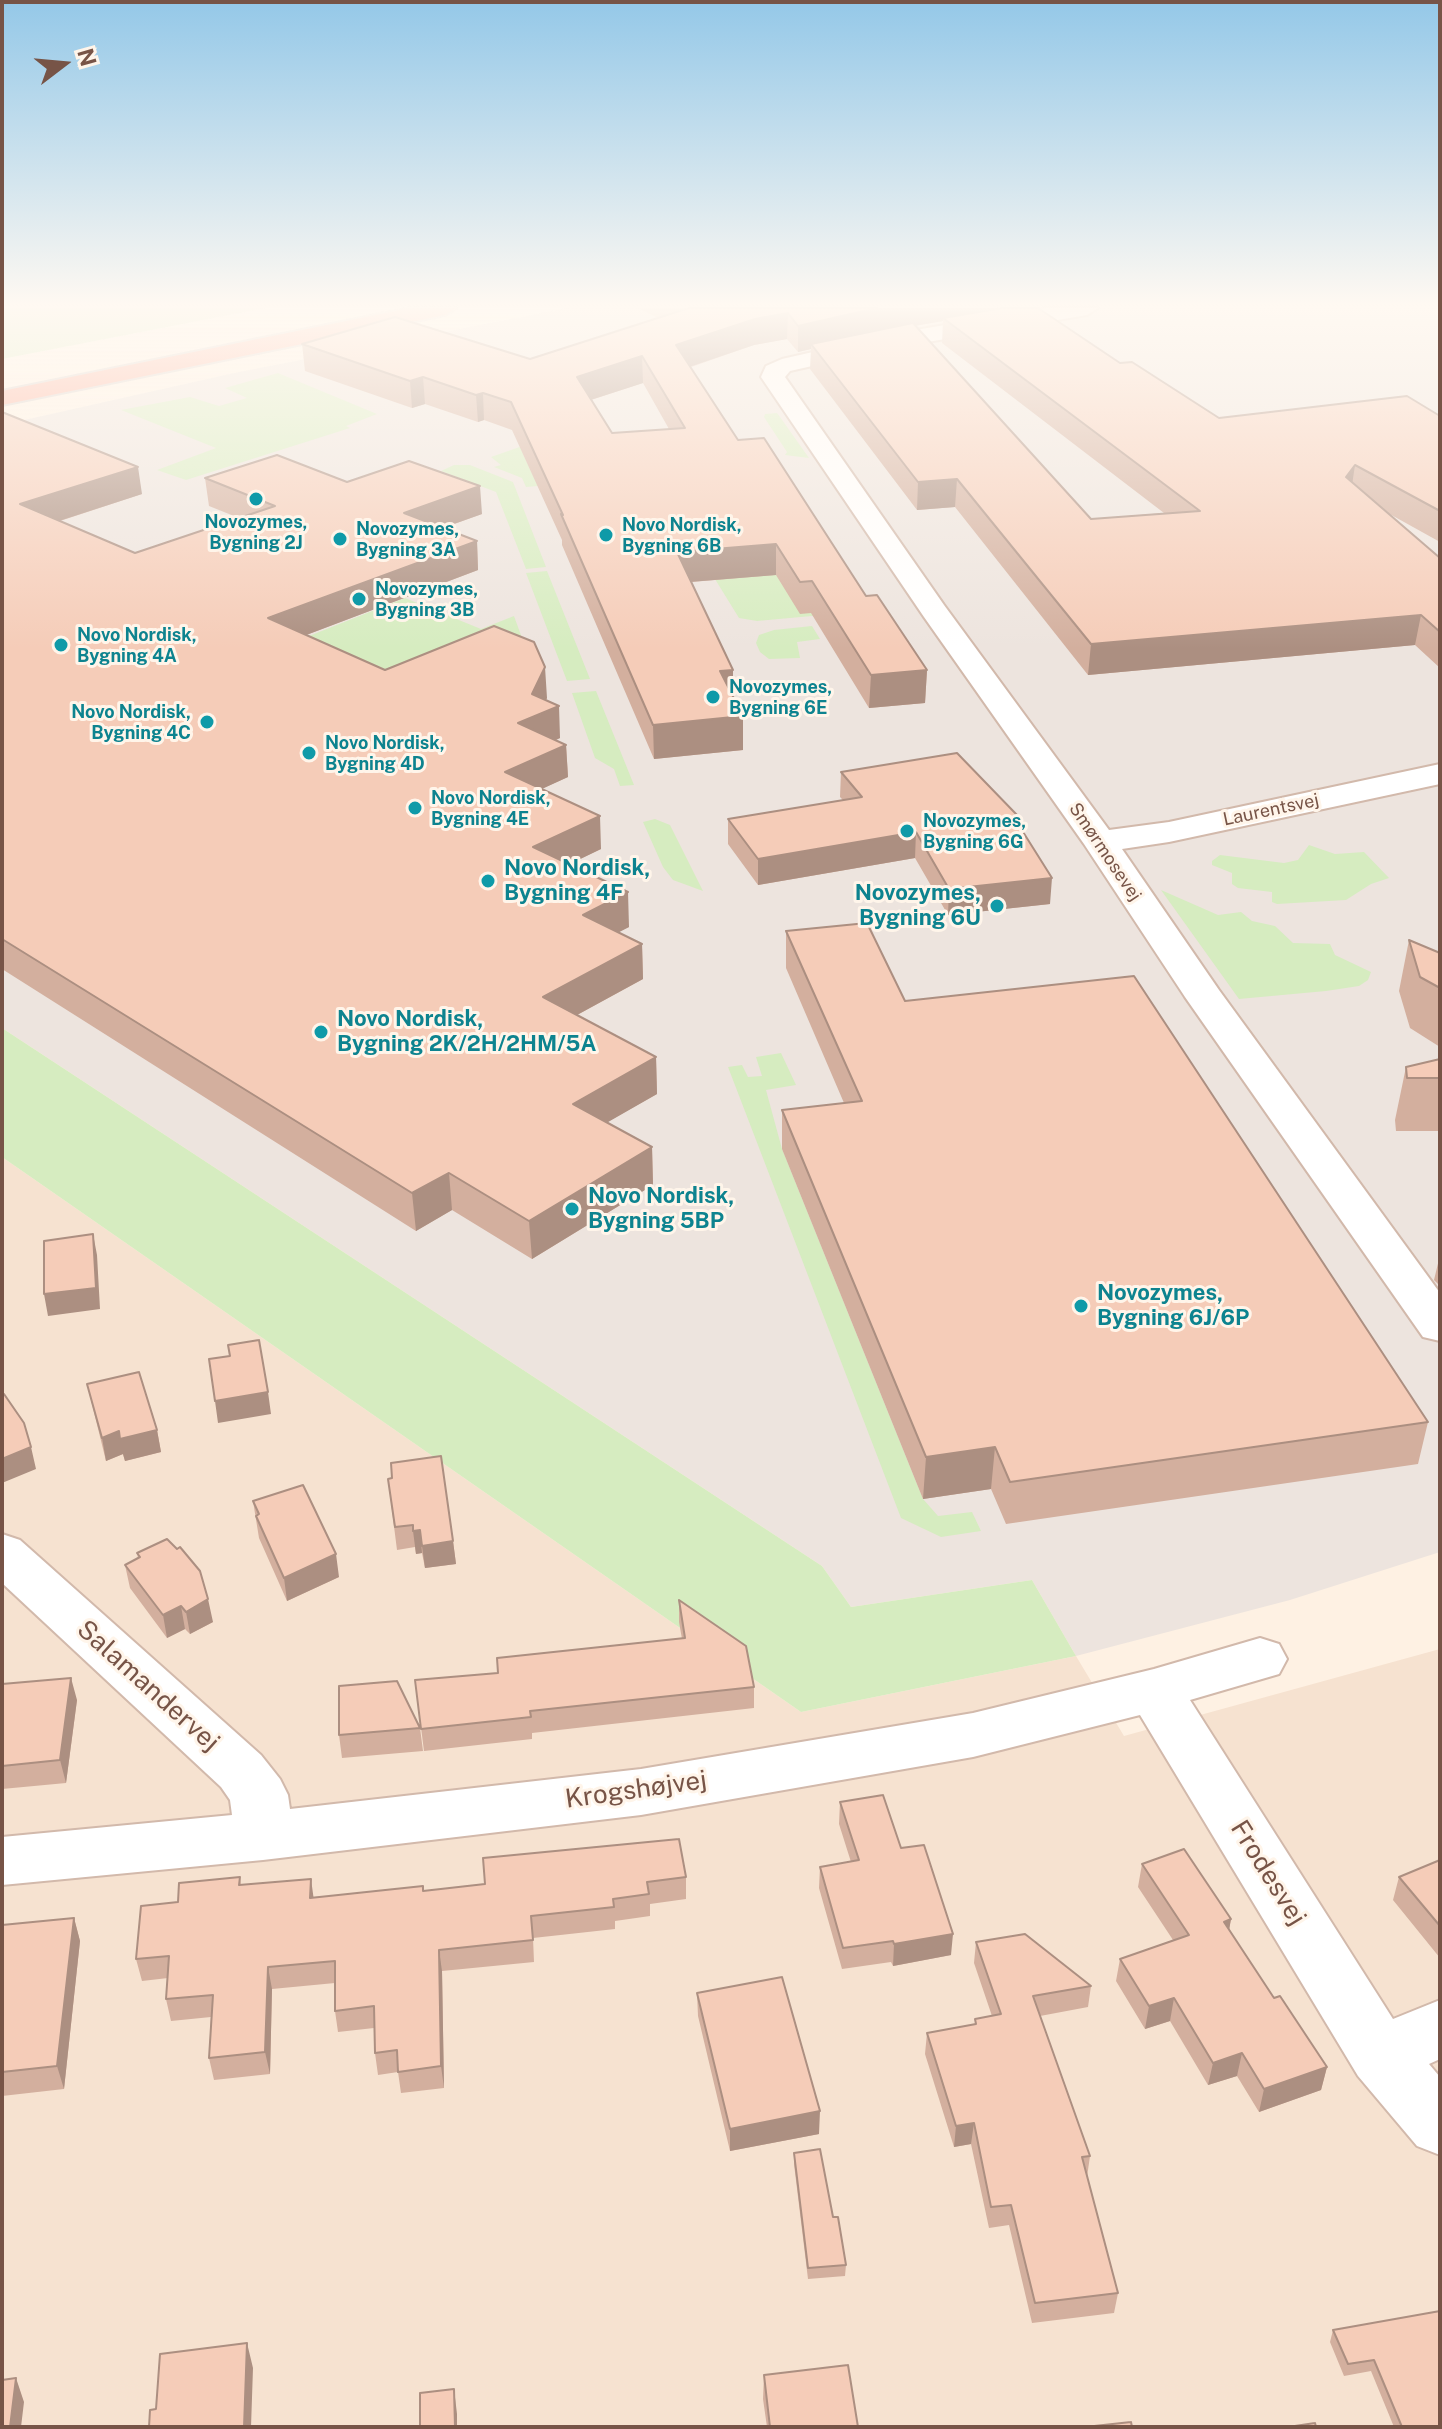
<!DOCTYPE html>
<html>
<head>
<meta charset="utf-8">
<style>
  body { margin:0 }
  #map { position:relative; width:1442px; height:2429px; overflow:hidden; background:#fef1e3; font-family:"Public Sans",sans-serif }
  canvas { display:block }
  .frame { position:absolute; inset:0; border:4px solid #775447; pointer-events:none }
  .north { position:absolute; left:24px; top:24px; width:80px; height:80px; -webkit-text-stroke:6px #fff5ea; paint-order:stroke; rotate:74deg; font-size:22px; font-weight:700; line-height:32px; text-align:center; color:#775447 }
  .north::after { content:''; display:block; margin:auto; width:28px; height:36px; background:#775447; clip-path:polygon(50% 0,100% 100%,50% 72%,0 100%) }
</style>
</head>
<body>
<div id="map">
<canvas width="1442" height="2429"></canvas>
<div class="frame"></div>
<div class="north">N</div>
</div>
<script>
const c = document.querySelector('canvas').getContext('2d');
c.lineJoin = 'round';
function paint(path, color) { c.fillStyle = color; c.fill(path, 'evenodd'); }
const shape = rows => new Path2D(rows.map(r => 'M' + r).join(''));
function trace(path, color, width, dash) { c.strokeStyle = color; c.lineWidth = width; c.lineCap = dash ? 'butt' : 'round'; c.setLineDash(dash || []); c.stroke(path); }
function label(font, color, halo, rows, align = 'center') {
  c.font = font + ' "Public Sans",sans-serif'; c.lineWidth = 6; c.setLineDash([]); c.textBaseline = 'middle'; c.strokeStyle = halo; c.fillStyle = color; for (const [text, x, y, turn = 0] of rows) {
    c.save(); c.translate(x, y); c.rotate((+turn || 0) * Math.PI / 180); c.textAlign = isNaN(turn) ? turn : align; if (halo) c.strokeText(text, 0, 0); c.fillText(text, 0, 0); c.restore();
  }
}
paint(shape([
  [2,1157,801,1712,1076,1656,1124,1736,1440,1649,1440,2427,2,2427]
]), '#f6e2d0');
paint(shape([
  [567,308,1440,308,1440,1552,1290,1600,1076,1656,1032,1580,851,1607,822,1566,2,1028,2,425,234,373]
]), '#ede4de');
paint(shape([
  [2,308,265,308,2,359],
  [278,373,377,414,346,426,350,428,186,480,157,470,216,448,121,410,190,397,219,406,247,398,225,388],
  [777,413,780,417,809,458,785,455,787,452,764,417,765,414],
  [531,443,523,454,538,486,526,487,522,478,494,467,501,465,491,457],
  [454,465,470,465,513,482,546,567,526,569,496,492,441,471],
  [770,566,821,612,823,615,757,621,739,618,710,571],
  [547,571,590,679,567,681,526,573],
  [405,598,481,629,514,616,526,649,393,677,309,636],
  [812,626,820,639,797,642,800,658,769,659,760,652,756,643,759,635,774,630],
  [596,691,634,785,620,786,614,769,595,758,572,693],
  [655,819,670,825,703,891,673,880,663,867,643,822],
  [1309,845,1335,854,1364,852,1389,878,1371,884,1346,900,1277,904,1272,902,1272,892,1238,888,1232,884,1232,873,1212,865,1212,861,1220,855,1284,863,1298,860],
  [1161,890,1218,915,1241,912,1252,921,1275,926,1293,943,1330,944,1335,955,1371,972,1368,980,1359,986,1326,991,1239,999],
  [2,1028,822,1566,851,1607,1032,1580,1076,1656,801,1712,2,1157],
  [781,1053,796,1085,766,1090,782,1149,923,1499,938,1516,972,1512,981,1531,941,1537,901,1518,728,1067,742,1065,748,1077,762,1076,756,1057]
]), '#d6ecc0');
const minor = shape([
  [1045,308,1098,308,1087,315,892,348,790,371,785,377,944,605,1109,830,1169,822,1440,764,1440,784,1169,842,1122,849,1219,990,1440,1293,1440,1341,1423,1337,1185,997,1084,844,924,617,761,377,766,366,782,359,892,334,1045,308],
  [2,1534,20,1540,261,1755,280,1779,288,1795,290,1809,641,1769,973,1713,1154,1669,1260,1638,1279,1644,1287,1659,1279,1674,1190,1700,1393,2019,1440,2000,1440,2059,1429,2064,1440,2077,1440,2155,1417,2146,1358,2076,1140,1715,973,1757,641,1815,263,1860,2,1885,2,1837,232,1815,230,1800,221,1787,2,1583,2,1534]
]);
const motorway = shape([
  [410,308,456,308,445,315,2,405,2,391,410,308]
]);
trace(minor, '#d2b9ab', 4);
trace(motorway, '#d9cfcb', 4);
paint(minor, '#fff');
paint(motorway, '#fca895');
paint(shape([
  [638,308,1038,308,1120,363,1219,418,1440,416,1440,542,1386,512,1440,558,1440,668,1415,645,1088,675,955,507,917,510,810,369,811,349,798,352,787,339,754,345,691,367,738,440,927,670,925,703,869,708,811,613,800,614,776,575,691,582,733,696,743,716,743,750,654,759,562,545,562,540,512,430,484,420,478,422,425,404,412,408,305,371,302,344,530,359,658,318],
  [943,321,942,343,1164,513,1091,519,915,326],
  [643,383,669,429,612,433,591,400],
  [2,412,142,494,60,521,135,553,239,518,209,506,205,478,347,482,482,514,443,528,477,541,478,570,306,635,385,670,547,698,545,700,560,738,556,740,566,745,568,777,541,789,601,849,569,864,629,927,618,932,642,944,643,979,577,1015,656,1057,657,1094,607,1122,652,1147,653,1185,532,1259,452,1210,416,1231,2,969],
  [841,772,1017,822,1050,904,948,915,915,858,758,885,728,844,728,819,843,800,840,797],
  [786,931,905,1001,1428,1422,1418,1464,1006,1524,991,1489,923,1499,782,1149,782,1110,844,1103,786,968],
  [1409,940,1440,953,1440,1047,1410,1028,1399,991],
  [1440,1059,1440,1131,1396,1131,1395,1120,1406,1067],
  [1440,1255,1440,1284,1438,1284,1434,1280],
  [87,1384,157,1430,161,1452,125,1461,123,1454,106,1461],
  [388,1479,453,1541,456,1564,425,1568,422,1553,416,1554,415,1547,397,1550],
  [253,1501,339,1577,287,1601,259,1538],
  [137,1553,213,1622,190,1634,185,1629,167,1638,130,1588,125,1565,138,1558],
  [679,1600,754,1687,754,1708,532,1733,532,1739,424,1751,415,1680,498,1673,682,1639,679,1622],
  [2,1684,77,1700,66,1783,2,1789],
  [420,1728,423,1751,342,1758,339,1735],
  [840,1802,901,1848,951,1955,893,1966,891,1962,842,1969,819,1888,820,1867,851,1862,839,1824],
  [1440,1860,1440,1958,1393,1900,1399,1877],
  [1142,1864,1231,1919,1229,1929,1274,1998,1327,2067,1321,2090,1259,2112,1237,2076,1208,2085,1170,2021,1145,2029,1116,1981,1120,1959,1173,1940,1138,1887],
  [240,1877,241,1885,314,1897,686,1877,686,1899,650,1904,650,1916,615,1921,615,1929,533,1938,534,1962,442,1971,444,2088,401,2093,398,2072,378,2075,375,2053,374,2028,338,2032,335,2011,335,1983,272,1989,270,2074,214,2080,209,2058,211,2017,171,2021,166,1999,168,1978,142,1981,136,1959],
  [74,1918,80,1941,64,2089,2,2096,2,1925],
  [976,1942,1091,1986,1088,2007,1040,2016,1090,2156,1087,2177,1118,2293,1114,2313,1032,2323,1009,2225,989,2228,971,2144,954,2147,925,2054,927,2033,975,2024,975,2019,992,2016,974,1963],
  [697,1993,819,2134,730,2151,698,2016],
  [794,2153,846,2265,845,2276,808,2279,794,2164],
  [1440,2311,1440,2427,1394,2427,1371,2371,1344,2376,1330,2342,1333,2330],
  [764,2375,858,2427,767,2427,763,2399]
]), '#d3af9e');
paint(shape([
  [877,308,1006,308,943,318,943,321,919,325,814,349,811,344,811,349,798,352,798,326],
  [788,313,787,339,754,345,677,371,676,345,755,319],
  [642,356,643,383,578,404,577,377],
  [423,377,425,404,412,408,410,381],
  [483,393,484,420,478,422,476,395],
  [1355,465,1351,492,1346,477],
  [138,467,142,494,25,532,20,504],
  [957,479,955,507,917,510,918,482],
  [480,486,482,514,406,541,404,513],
  [477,541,478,570,272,648,268,618],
  [776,544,776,575,677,583,677,552],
  [1421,615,1415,645,1088,675,1091,644],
  [545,667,547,698,539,715,559,706,560,738,520,755,518,723],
  [733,670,733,703,720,671],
  [927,670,925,703,869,708,871,675],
  [743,716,743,750,654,759,653,725],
  [566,745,568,777,507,805,505,772],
  [600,816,601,849,535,881,533,847],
  [916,832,915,858,758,885,758,859],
  [1052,878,1050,904,948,915,949,889],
  [628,892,629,927,585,950,583,915],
  [642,944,643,979,544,1033,543,997],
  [656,1057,657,1094,575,1141,573,1104],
  [652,1147,653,1185,532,1259,529,1221],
  [449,1173,452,1210,416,1231,412,1193],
  [93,1234,97,1255,100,1309,48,1316,44,1294],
  [268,1392,271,1414,218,1423,215,1401],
  [157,1430,161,1452,125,1461,123,1454,106,1461,102,1438,119,1431],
  [31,1447,36,1469,2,1483,2,1459],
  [995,1447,991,1489,923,1499,926,1457],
  [420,1530,422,1553,416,1554,413,1531],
  [453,1541,456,1564,425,1568,422,1546],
  [336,1554,339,1577,287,1601,284,1578],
  [208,1599,213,1622,190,1634,186,1612],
  [181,1606,185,1629,167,1638,163,1615],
  [71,1678,77,1700,66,1783,60,1760],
  [311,1879,314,1901,310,1898],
  [74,1918,80,1941,64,2089,57,2066],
  [1231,1919,1227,1942,1224,1922],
  [953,1934,951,1955,893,1966,894,1944],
  [439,1950,442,1971,444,2088,441,2066],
  [268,1967,272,1989,270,2074,265,2052],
  [1174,1998,1170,2021,1145,2029,1149,2006],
  [1242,2053,1237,2076,1208,2085,1213,2063],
  [1327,2067,1321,2090,1259,2112,1264,2089],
  [820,2111,819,2134,730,2151,730,2129],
  [974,2123,971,2144,954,2147,956,2126],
  [247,2343,253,2368,251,2427,244,2427],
  [16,2378,24,2402,21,2427,10,2427],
  [454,2389,457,2414,457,2427,455,2427]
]), '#ac8f81');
const building = shape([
  [689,308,877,308,798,326,788,313,755,319,676,345,738,440,764,438,866,596,877,595,927,670,871,675,812,581,800,582,776,544,677,552,733,670,720,671,743,716,653,725,561,514,563,515,511,402,483,393,476,395,423,377,410,381,302,344,395,317,530,359,689,308],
  [642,356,685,428,612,433,577,377,642,356],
  [1002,308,1038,308,1120,363,1132,362,1219,418,1407,396,1440,416,1440,511,1355,465,1346,477,1440,558,1440,632,1421,615,1091,644,957,479,918,482,811,344,913,323,1091,519,1200,511,943,318,1002,308],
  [2,412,138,467,20,504,135,553,275,506,205,478,277,455,347,482,409,461,480,486,404,513,477,541,268,618,385,670,494,626,534,642,545,667,532,694,559,706,518,723,566,745,505,772,600,816,533,847,628,892,583,915,642,944,543,997,656,1057,573,1104,652,1147,529,1221,449,1173,412,1193,2,939,2,412],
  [957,753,1017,815,1013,816,1052,878,949,889,916,832,758,859,728,819,862,797,841,772,957,753],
  [867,923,905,1001,1134,976,1428,1422,1010,1482,995,1447,926,1457,782,1110,862,1101,786,931,867,923],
  [1409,940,1440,953,1440,988,1420,977,1409,940],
  [1440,1059,1440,1078,1407,1078,1406,1067,1440,1059],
  [93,1234,96,1288,44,1294,44,1241,93,1234],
  [259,1340,268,1392,215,1401,209,1359,230,1356,228,1345,259,1340],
  [139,1372,157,1430,120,1439,119,1431,102,1438,87,1384,139,1372],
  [4,1394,24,1423,31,1447,2,1459,2,1395,4,1394],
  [441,1456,453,1541,422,1546,420,1530,413,1531,413,1525,395,1527,388,1479,392,1478,391,1463,441,1456],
  [303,1485,336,1554,284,1578,256,1516,259,1514,253,1501,303,1485],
  [167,1539,177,1549,180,1547,200,1571,208,1599,186,1612,181,1606,163,1615,125,1565,140,1557,137,1553,167,1539],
  [679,1600,746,1646,754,1687,530,1711,531,1717,421,1729,415,1680,498,1673,497,1658,685,1638,679,1600],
  [71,1678,60,1760,2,1766,2,1684,71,1678],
  [397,1681,420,1728,339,1735,339,1686,397,1681],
  [883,1795,901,1848,924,1845,953,1934,894,1944,893,1941,843,1948,820,1867,859,1860,840,1802,883,1795],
  [679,1839,686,1877,647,1882,649,1894,613,1899,614,1907,531,1916,533,1940,439,1950,441,2066,398,2072,397,2050,375,2053,374,2006,335,2011,335,1961,268,1967,265,2052,209,2058,213,1995,166,1999,169,1956,136,1959,141,1906,178,1902,179,1883,240,1877,239,1885,311,1879,310,1898,423,1886,423,1891,485,1884,483,1858,679,1839],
  [1184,1849,1231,1919,1224,1922,1274,1998,1280,1996,1327,2067,1264,2089,1242,2053,1213,2063,1174,1998,1149,2006,1120,1959,1189,1935,1142,1864,1184,1849],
  [1440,1860,1440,1926,1399,1877,1440,1860],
  [74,1918,57,2066,2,2072,2,1925,74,1918],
  [1025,1934,1091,1986,1033,1996,1090,2156,1082,2157,1118,2293,1035,2303,1011,2205,991,2207,974,2123,956,2126,927,2033,976,2024,975,2019,1001,2014,976,1942,1025,1934],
  [782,1977,820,2111,730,2129,697,1993,782,1977],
  [820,2149,833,2217,838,2217,846,2265,808,2268,794,2153,820,2149],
  [1440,2311,1440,2427,1402,2427,1374,2360,1348,2364,1333,2330,1440,2311],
  [247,2343,244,2427,149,2427,150,2410,156,2409,160,2354,247,2343],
  [848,2365,858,2427,770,2427,764,2375,848,2365],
  [16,2378,10,2427,2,2427,2,2380,16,2378],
  [454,2389,455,2427,420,2427,420,2393,454,2389],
  [1131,2422,1132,2427,1085,2427,1131,2422],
  [1315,2423,1316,2427,1288,2427,1315,2423]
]);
paint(building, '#f5ccb8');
trace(building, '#ac8f81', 2);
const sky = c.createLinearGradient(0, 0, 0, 649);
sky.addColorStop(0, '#94c8e8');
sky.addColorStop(0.47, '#fff9f2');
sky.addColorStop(1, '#fff9f200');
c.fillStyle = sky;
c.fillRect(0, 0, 1442, 649);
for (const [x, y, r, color] of [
  [256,499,8,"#0f9aa8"],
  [606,535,8,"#0f9aa8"],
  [340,539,8,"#0f9aa8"],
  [359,599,8,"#0f9aa8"],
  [61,645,8,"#0f9aa8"],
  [713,697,8,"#0f9aa8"],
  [207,722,8,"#0f9aa8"],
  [309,753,8,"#0f9aa8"],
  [415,808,8,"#0f9aa8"],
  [907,831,8,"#0f9aa8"],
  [488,881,8,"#0f9aa8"],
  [997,906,8,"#0f9aa8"],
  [321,1032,8,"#0f9aa8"],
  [572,1209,8,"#0f9aa8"],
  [1081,1306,8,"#0f9aa8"]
]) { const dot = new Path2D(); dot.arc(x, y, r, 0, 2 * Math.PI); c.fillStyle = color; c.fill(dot); trace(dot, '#fff5ea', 3); }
label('bold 18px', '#0d838f', '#fff5ea', [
  ["Novozymes,",256,522,"center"],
  ["Bygning 2J",256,543,"center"],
  ["Novo Nordisk,",622,525],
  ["Bygning 6B",622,546],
  ["Novozymes,",356,529],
  ["Bygning 3A",356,550],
  ["Novozymes,",375,589],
  ["Bygning 3B",375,610],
  ["Novo Nordisk,",77,635],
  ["Bygning 4A",77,656],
  ["Novozymes,",729,687],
  ["Bygning 6E",729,708],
  ["Novo Nordisk,",191,712,"right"],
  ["Bygning 4C",191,733,"right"],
  ["Novo Nordisk,",325,743],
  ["Bygning 4D",325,764],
  ["Novo Nordisk,",431,798],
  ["Bygning 4E",431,819],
  ["Novozymes,",923,821],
  ["Bygning 6G",923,842]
], 'left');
label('18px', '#775447', '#fff5ea', [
  ["Laurentsvej",1271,810,-12],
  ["Smørmosevej",1105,852,56]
]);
label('bold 22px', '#0d838f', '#fff5ea', [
  ["Novo Nordisk,",504,868],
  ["Bygning 4F",504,893],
  ["Novozymes,",981,893,"right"],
  ["Bygning 6U",981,918,"right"],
  ["Novo Nordisk,",337,1019],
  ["Bygning 2K/2H/2HM/5A",337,1044],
  ["Novo Nordisk,",588,1196],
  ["Bygning 5BP",588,1221],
  ["Novozymes,",1097,1293],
  ["Bygning 6J/6P",1097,1318]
], 'left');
label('26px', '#775447', '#fff5ea', [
  ["Salamandervej",148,1686,42],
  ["Krogshøjvej",636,1790,-8],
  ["Frodesvej",1268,1873,58]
]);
</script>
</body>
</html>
